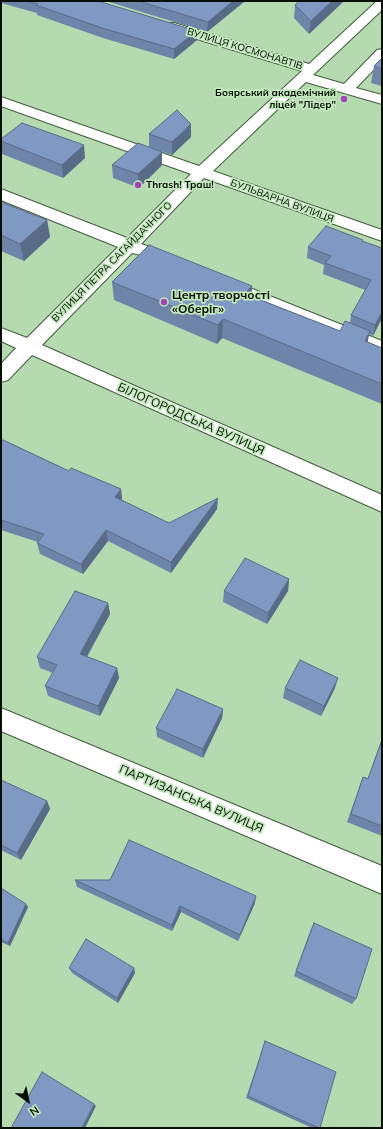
<!DOCTYPE html>
<html>
<head>
<meta charset="utf-8">
<style>
  body { margin:0 }
  #map { position:relative; width:383px; height:1129px; overflow:hidden; background:#b6dab0; font-family:Mulish,sans-serif }
  canvas { display:block }
  .frame { position:absolute; inset:0; border:2px solid #051003; pointer-events:none }
  .north { position:absolute; left:8px; top:1081px; width:40px; height:40px; -webkit-text-stroke:3px #c3e7bd; paint-order:stroke; rotate:147deg; font-size:11px; font-weight:700; line-height:16px; text-align:center; color:#051003 }
  .north::after { content:''; display:block; margin:auto; width:14px; height:18px; background:#051003; clip-path:polygon(50% 0,100% 100%,50% 72%,0 100%) }
</style>
</head>
<body>
<div id="map">
<canvas width="383" height="1129"></canvas>
<div class="frame"></div>
<div class="north">N</div>
</div>
<script>
const c = document.querySelector('canvas').getContext('2d');
c.lineJoin = 'round';
const shape = rows => new Path2D(rows.map(r => 'M' + r).join(''));
function trace(path, color, width, dash) { c.strokeStyle = color; c.lineWidth = width; c.lineCap = dash ? 'butt' : 'round'; c.setLineDash(dash || []); c.stroke(path); }
function paint(path, color) { c.fillStyle = color; c.fill(path, 'evenodd'); }
function label(font, color, halo, rows, align = 'center') {
  c.font = font + ' Mulish,sans-serif'; c.lineWidth = 3.5; c.setLineDash([]); c.textBaseline = 'middle'; c.strokeStyle = halo; c.fillStyle = color; for (const [text, x, y, turn = 0] of rows) {
    c.save(); c.translate(x, y); c.rotate((+turn || 0) * Math.PI / 180); c.textAlign = isNaN(turn) ? turn : align; if (halo) c.strokeText(text, 0, 0); c.fillText(text, 0, 0); c.restore();
  }
}
const minor = shape([
  [377,1,382,1,382,10,313,75,344,84,377,50,382,49,382,61,356,88,382,95,382,104,306,82,213,171,382,230,382,241,204,178,141,244,147,246,149,250,147,254,141,255,132,253,42,345,382,495,382,512,32,355,8,380,1,382,1,364,16,348,1,341,1,328,27,338,118,247,1,200,1,189,127,238,191,174,1,106,1,97,199,166,302,71,164,29,162,26,164,23,174,23,309,64,377,1],
  [225,278,382,341,382,354,219,288,216,284,219,280,225,278],
  [1,708,382,866,382,894,1,731,1,708]
]);
trace(minor, '#3f5e3a', 2);
paint(minor, '#fff');
paint(shape([
  [1,1,98,1,197,40,174,59,103,38,37,15,37,13,1,3],
  [106,1,245,1,207,32],
  [344,1,309,34,294,18,295,5],
  [382,58,382,86,371,83,374,66],
  [149,134,191,137,172,155,149,147],
  [1,139,85,158,63,178,2,154],
  [112,165,162,165,139,188,113,178],
  [1,202,47,220,50,237,24,261,1,251],
  [363,242,382,318,373,336,369,334,367,342,382,348,382,404,222,338,217,344,114,300,112,282,252,286,252,296,340,331,350,323,351,315,365,290,323,274,324,265,307,258,308,247],
  [1,439,69,471,121,489,122,500,169,523,217,509,171,573,108,541,83,574,40,554,37,543,38,542,1,530],
  [289,579,288,591,267,624,223,602,224,591],
  [108,603,110,614,87,657,117,668,119,678,100,716,48,696,45,686,53,673,40,668,37,657],
  [285,688,335,688,321,716,283,698],
  [223,709,222,718,203,758,157,737,156,728],
  [382,738,382,836,347,822,360,785,363,777,368,778],
  [1,780,47,801,50,809,21,860,1,850],
  [75,880,255,903,238,941,181,912,172,931,77,887],
  [1,888,28,907,10,946,1,942],
  [314,923,356,999,352,1004,294,976,311,929],
  [69,968,134,968,135,973,118,1003,72,973],
  [265,1041,320,1128,312,1128,246,1098]
]), '#6e84a8');
paint(shape([
  [233,1,245,1,207,32,208,22],
  [332,1,344,1,309,34,311,21],
  [197,31,197,40,174,59,174,49],
  [191,124,191,137,172,155,172,142],
  [84,145,85,158,63,178,62,165],
  [162,152,162,165,139,188,138,174],
  [47,220,50,237,24,261,20,244],
  [252,286,251,304,245,294],
  [382,312,382,318,373,336,375,325],
  [223,319,222,338,217,344,218,325],
  [370,331,366,349,365,341],
  [121,489,122,500,115,497],
  [218,498,217,509,171,573,171,562],
  [106,530,108,541,83,574,81,564],
  [289,579,288,591,267,624,268,613],
  [108,603,110,614,82,665,80,654],
  [117,668,119,678,100,716,98,706],
  [338,678,335,688,321,716,324,706],
  [223,709,222,718,203,758,203,749],
  [47,801,50,809,21,860,17,853],
  [256,896,255,903,238,941,240,935],
  [26,904,28,907,10,946,8,943],
  [180,906,181,912,172,931,172,925],
  [134,968,135,973,118,1003,117,998],
  [94,1104,96,1106,85,1128,82,1128]
]), '#5a6b88');
const building = shape([
  [27,1,98,1,197,31,174,49,102,28,36,5,38,4,27,1],
  [138,1,233,1,208,22,138,1],
  [299,1,332,1,311,21,295,5,299,1],
  [382,58,382,69,374,66,382,58],
  [177,110,191,124,172,142,149,134,177,110],
  [22,123,84,145,62,165,1,141,1,139,22,123],
  [138,143,162,152,138,174,112,165,138,143],
  [1,202,47,220,20,244,1,235,1,202],
  [326,226,363,240,362,241,382,248,382,312,375,325,351,315,371,280,325,263,331,256,308,247,326,226],
  [149,245,252,286,245,294,340,331,345,321,370,331,365,341,382,348,382,384,223,319,218,325,112,282,149,245],
  [1,439,69,471,71,468,121,489,115,497,169,523,218,498,171,562,106,530,81,564,37,543,44,534,1,520,1,439],
  [245,558,289,579,268,613,224,591,245,558],
  [75,591,108,603,80,654,117,668,98,706,45,686,57,665,37,657,75,591],
  [300,660,338,678,324,706,285,688,300,660],
  [177,689,223,709,203,749,156,728,177,689],
  [382,740,382,826,351,814,363,777,368,779,382,740],
  [1,780,47,801,17,853,1,845,1,780],
  [129,840,256,896,240,935,180,906,172,925,75,880,110,880,129,840],
  [1,888,26,904,8,943,1,940,1,888],
  [314,923,372,949,356,999,296,971,314,923],
  [86,939,134,968,117,998,69,968,86,939],
  [265,1041,336,1072,320,1128,319,1128,248,1096,265,1041],
  [42,1072,94,1104,82,1128,11,1128,42,1072]
]);
paint(building, '#8099c3');
trace(building, '#5a6b88', 1);
for (const [x, y, r, color] of [
  [344,99,4,"#a046b2"],
  [138,185,4,"#a046b2"],
  [164,302,4,"#a046b2"]
]) { const dot = new Path2D(); dot.arc(x, y, r, 0, 2 * Math.PI); c.fillStyle = color; c.fill(dot); trace(dot, '#c3e7bd', 1.5); }
label('10px', '#051003', '#c3e7bd', [
  ["ВУЛИЦЯ КОСМОНАВТІВ",245,49,17],
  ["БУЛЬВАРНА ВУЛИЦЯ",282,201,20],
  ["ВУЛИЦЯ ПЕТРА САГАЙДАЧНОГО",112,262,-45]
]);
label('bold 10px', '#051003', '#c3e7bd', [
  ["Боярський академічний",336,93],
  ["ліцей \"Лідер\"",336,105],
  ["Thrash! Траш!",146,185,"left"]
], 'right');
label('bold 12px', '#051003', '#c3e7bd', [
  ["Центр творчості",172,295],
  ["«Оберіг»",172,309]
], 'left');
label('12px', '#051003', '#c3e7bd', [
  ["БІЛОГОРОДСЬКА ВУЛИЦЯ",191,419,24],
  ["ПАРТИЗАНСЬКА ВУЛИЦЯ",191,799,23]
]);
</script>
</body>
</html>
